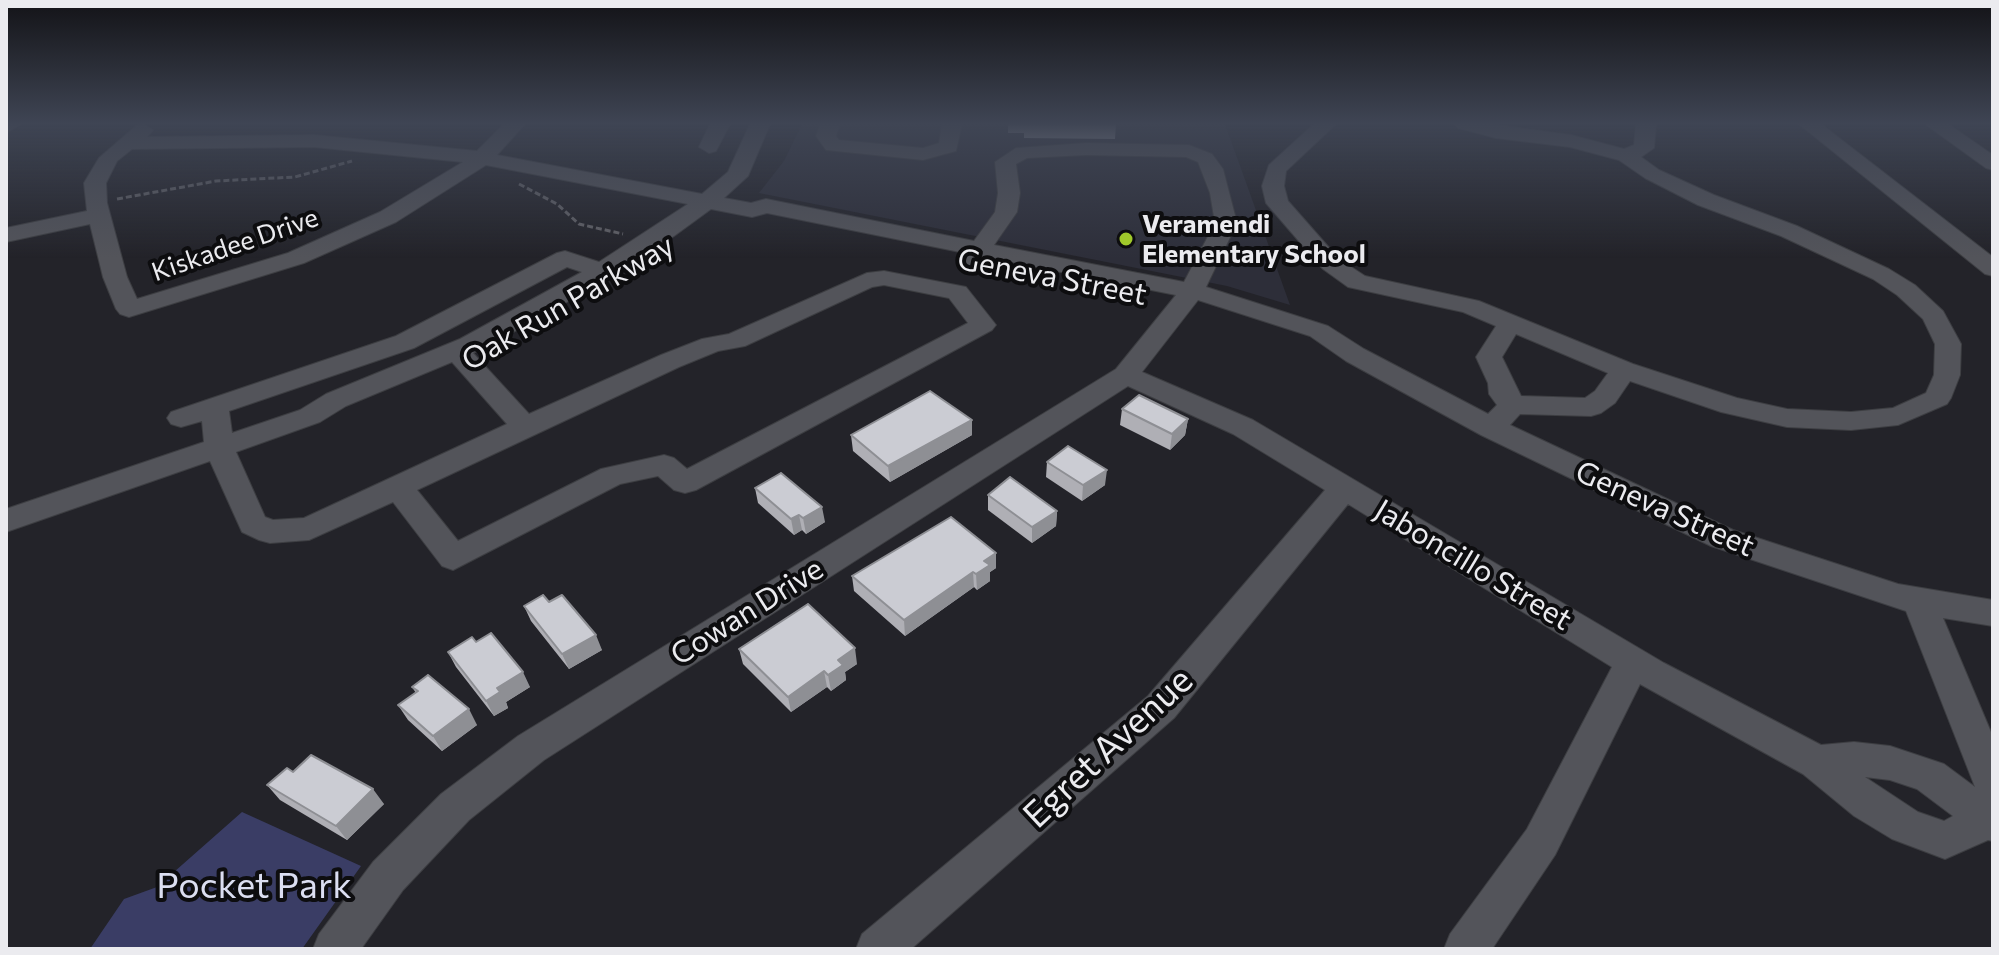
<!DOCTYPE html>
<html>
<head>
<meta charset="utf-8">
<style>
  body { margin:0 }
  #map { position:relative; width:1999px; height:955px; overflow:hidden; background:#232329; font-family:Commissioner,sans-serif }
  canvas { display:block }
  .frame { position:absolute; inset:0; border:8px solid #ebebef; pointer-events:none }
</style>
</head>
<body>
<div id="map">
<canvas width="1999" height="955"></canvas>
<div class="frame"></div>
</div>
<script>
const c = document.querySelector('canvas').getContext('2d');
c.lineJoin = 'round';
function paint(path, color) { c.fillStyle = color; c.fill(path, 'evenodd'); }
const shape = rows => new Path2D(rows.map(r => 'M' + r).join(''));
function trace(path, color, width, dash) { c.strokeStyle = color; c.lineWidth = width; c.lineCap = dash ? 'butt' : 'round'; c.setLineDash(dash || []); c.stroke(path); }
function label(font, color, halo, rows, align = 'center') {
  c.font = font + ' Commissioner,sans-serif'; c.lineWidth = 8; c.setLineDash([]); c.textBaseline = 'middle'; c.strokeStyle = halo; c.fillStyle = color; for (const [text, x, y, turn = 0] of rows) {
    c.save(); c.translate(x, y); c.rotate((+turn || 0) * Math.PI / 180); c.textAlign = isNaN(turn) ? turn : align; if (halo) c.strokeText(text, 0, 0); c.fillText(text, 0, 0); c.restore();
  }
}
paint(shape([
  [802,124,1225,124,1290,305,1227,286,759,193,784,161]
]), '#2d2e39');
paint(shape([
  [242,812,361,866,302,949,90,949,124,899,157,887]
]), '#3a3d65');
const minor = shape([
  [6,124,21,124,6,133,6,124],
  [143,124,153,130,147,137,314,135,477,151,504,124,525,124,497,155,702,194,728,172,750,124,770,124,748,176,724,198,751,203,766,199,974,241,995,212,998,193,995,162,1016,148,1086,143,1189,145,1212,154,1223,169,1237,223,1206,287,1328,326,1364,349,1488,414,1497,405,1489,394,1488,383,1476,357,1496,326,1463,312,1348,287,1323,269,1266,203,1262,186,1269,165,1314,124,1336,124,1286,171,1284,186,1288,201,1339,259,1365,276,1479,301,1633,364,1737,398,1787,409,1851,412,1893,408,1926,393,1934,375,1935,344,1923,319,1897,295,1873,279,1781,236,1698,205,1645,178,1619,160,1570,147,1496,138,1458,128,1455,124,1489,124,1571,135,1624,149,1634,145,1636,124,1656,124,1654,148,1641,157,1659,170,1714,195,1797,226,1889,269,1915,285,1943,311,1961,344,1960,375,1951,398,1947,404,1898,425,1851,430,1787,427,1721,412,1630,381,1615,403,1601,413,1591,416,1520,414,1510,425,1733,530,1898,584,1993,600,1993,626,1943,618,1993,737,1993,841,1988,840,1945,859,1892,839,1854,816,1803,774,1640,684,1555,855,1492,949,1444,949,1450,934,1527,829,1612,667,1348,504,1174,718,911,949,856,949,862,934,1148,696,1325,490,1233,434,1128,386,544,760,469,820,403,890,361,949,313,949,319,934,373,862,441,794,518,736,1116,369,1176,295,986,257,979,266,971,268,963,266,959,261,965,253,767,213,752,217,711,209,674,236,549,313,473,353,529,414,661,355,702,339,729,334,867,273,884,271,966,287,996,325,992,330,696,490,685,493,674,490,658,476,620,484,453,570,442,566,393,502,309,540,270,543,259,540,242,532,210,461,6,532,6,509,204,442,202,421,181,427,171,424,167,418,171,412,396,336,557,253,565,251,599,262,688,204,486,165,396,222,304,263,129,317,120,314,116,309,103,277,90,224,6,242,6,228,87,211,84,183,99,158,136,126,143,124],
  [314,147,463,162,380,212,288,253,137,299,127,277,107,203,106,183,117,161,132,149,314,147],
  [1086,155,1186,157,1198,162,1210,193,1215,223,1184,282,994,245,1017,212,1020,193,1016,164,1027,158,1086,155],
  [567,267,582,272,460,339,326,394,300,410,232,433,229,411,414,348,567,267],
  [884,285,949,298,968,323,687,469,674,458,664,455,601,469,458,541,417,490,679,367,718,351,745,346,872,287,884,285],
  [1198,300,1310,336,1346,361,1481,435,1711,546,1906,611,1975,787,1944,764,1890,746,1854,742,1821,745,1664,663,1253,420,1142,372,1198,300],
  [1516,334,1608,373,1595,391,1585,398,1521,396,1502,357,1516,334],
  [452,362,507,424,304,518,273,520,265,517,236,452,320,422,346,406,452,362],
  [1865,777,1890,780,1917,789,1953,816,1944,821,1918,812,1865,777],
  [710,124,730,124,716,151,709,153,699,147,710,124],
  [820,124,840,124,836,136,839,140,923,148,939,143,942,124,962,124,956,151,923,160,826,150,816,136,820,124],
  [1799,124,1821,124,1993,257,1993,276,1985,274,1799,124],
  [1925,124,1948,124,1993,155,1993,170,1986,168,1925,124]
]);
trace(minor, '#3d3e42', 2);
trace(shape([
  [519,184,557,204,579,224,623,234],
  [117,199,216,181,295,177,352,161]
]), '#626267', 3, [6, 3]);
paint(minor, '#53545a');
paint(shape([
  [1008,124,1116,124,1115,139,1024,138,1024,133,1008,133],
  [1122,409,1188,419,1185,435,1170,450,1120,425],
  [972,420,972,435,890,482,853,451,851,435],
  [1047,462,1105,485,1082,501,1046,477],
  [755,488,825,522,806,534,802,530,794,535,758,503],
  [988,495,1057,511,1056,526,1032,543,988,510],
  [996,553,996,568,990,572,990,581,977,590,974,587,905,636,854,591,852,576],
  [549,602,602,650,569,669,531,621,524,606],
  [476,642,530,687,506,702,508,708,494,716,456,667,448,652],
  [739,649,857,664,845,672,846,680,831,691,827,687,791,712,743,664],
  [412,687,477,725,442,751,408,720,398,705,416,693],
  [293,772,384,804,347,840,280,800,267,785]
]), '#afafb5');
paint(shape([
  [1188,419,1185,435,1170,450,1172,434],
  [972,420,972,435,890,482,888,466],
  [1107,470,1105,485,1082,501,1083,485],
  [822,507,825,522,806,534,803,518],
  [1057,511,1056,526,1032,543,1032,527],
  [799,515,802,530,794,535,791,519],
  [996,553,996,568,990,572,990,581,977,590,976,574,984,561],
  [973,572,974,587,905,636,904,620],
  [596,635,602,650,569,669,562,654],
  [855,648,857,664,845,672,846,680,831,691,828,675,838,660],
  [824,671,827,687,791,712,788,697],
  [523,672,530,687,506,702,508,708,494,716,486,701,497,688],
  [469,709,477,725,442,751,433,736],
  [373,789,384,804,347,840,336,826]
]), '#8e8f94');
const building = shape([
  [930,391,972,420,888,466,851,435,930,391],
  [1139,395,1188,419,1172,434,1122,409,1139,395],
  [1068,446,1107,470,1083,485,1047,462,1068,446],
  [781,473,822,507,803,518,799,515,791,519,755,488,781,473],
  [1010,477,1057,511,1032,527,988,495,1010,477],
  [951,517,996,553,984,561,990,565,976,574,973,572,904,620,852,576,951,517],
  [543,595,549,602,562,595,596,635,562,654,524,606,543,595],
  [808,604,855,648,838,660,843,665,828,675,824,671,788,697,739,649,808,604],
  [491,633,523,672,497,688,500,692,486,701,448,652,472,637,476,642,491,633],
  [428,675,469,709,433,736,398,705,418,691,412,687,428,675],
  [311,755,373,789,336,826,267,785,287,768,293,772,311,755]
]);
paint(building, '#cbccd3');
trace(building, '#8e8f94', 2);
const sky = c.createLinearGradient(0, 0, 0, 258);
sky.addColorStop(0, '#131317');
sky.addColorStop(0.48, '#3f4554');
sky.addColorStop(1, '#3f455400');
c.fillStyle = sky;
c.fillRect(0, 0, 1999, 258);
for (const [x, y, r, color] of [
  [1126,239,8,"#a0c92b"]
]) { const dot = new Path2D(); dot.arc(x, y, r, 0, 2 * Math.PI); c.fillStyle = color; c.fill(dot); trace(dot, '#0d0d0f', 3); }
label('bold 26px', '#ebebef', '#0d0d0f', [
  ["Veramendi",1142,224],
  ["Elementary School",1142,254]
], 'left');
label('26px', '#ebebef', '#0d0d0f', [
  ["Kiskadee Drive",235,245,-19]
]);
label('30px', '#ebebef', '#0d0d0f', [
  ["Geneva Street",1052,277,11],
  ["Oak Run Parkway",568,303,-30],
  ["Geneva Street",1665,509,24],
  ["Jaboncillo Street",1473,565,31],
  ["Cowan Drive",747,612,-32]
]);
label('36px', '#ebebef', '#0d0d0f', [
  ["Egret Avenue",1108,748,-43]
]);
label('36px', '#dbdef1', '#0d0d0f', [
  ["Pocket Park",254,886]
]);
</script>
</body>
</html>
